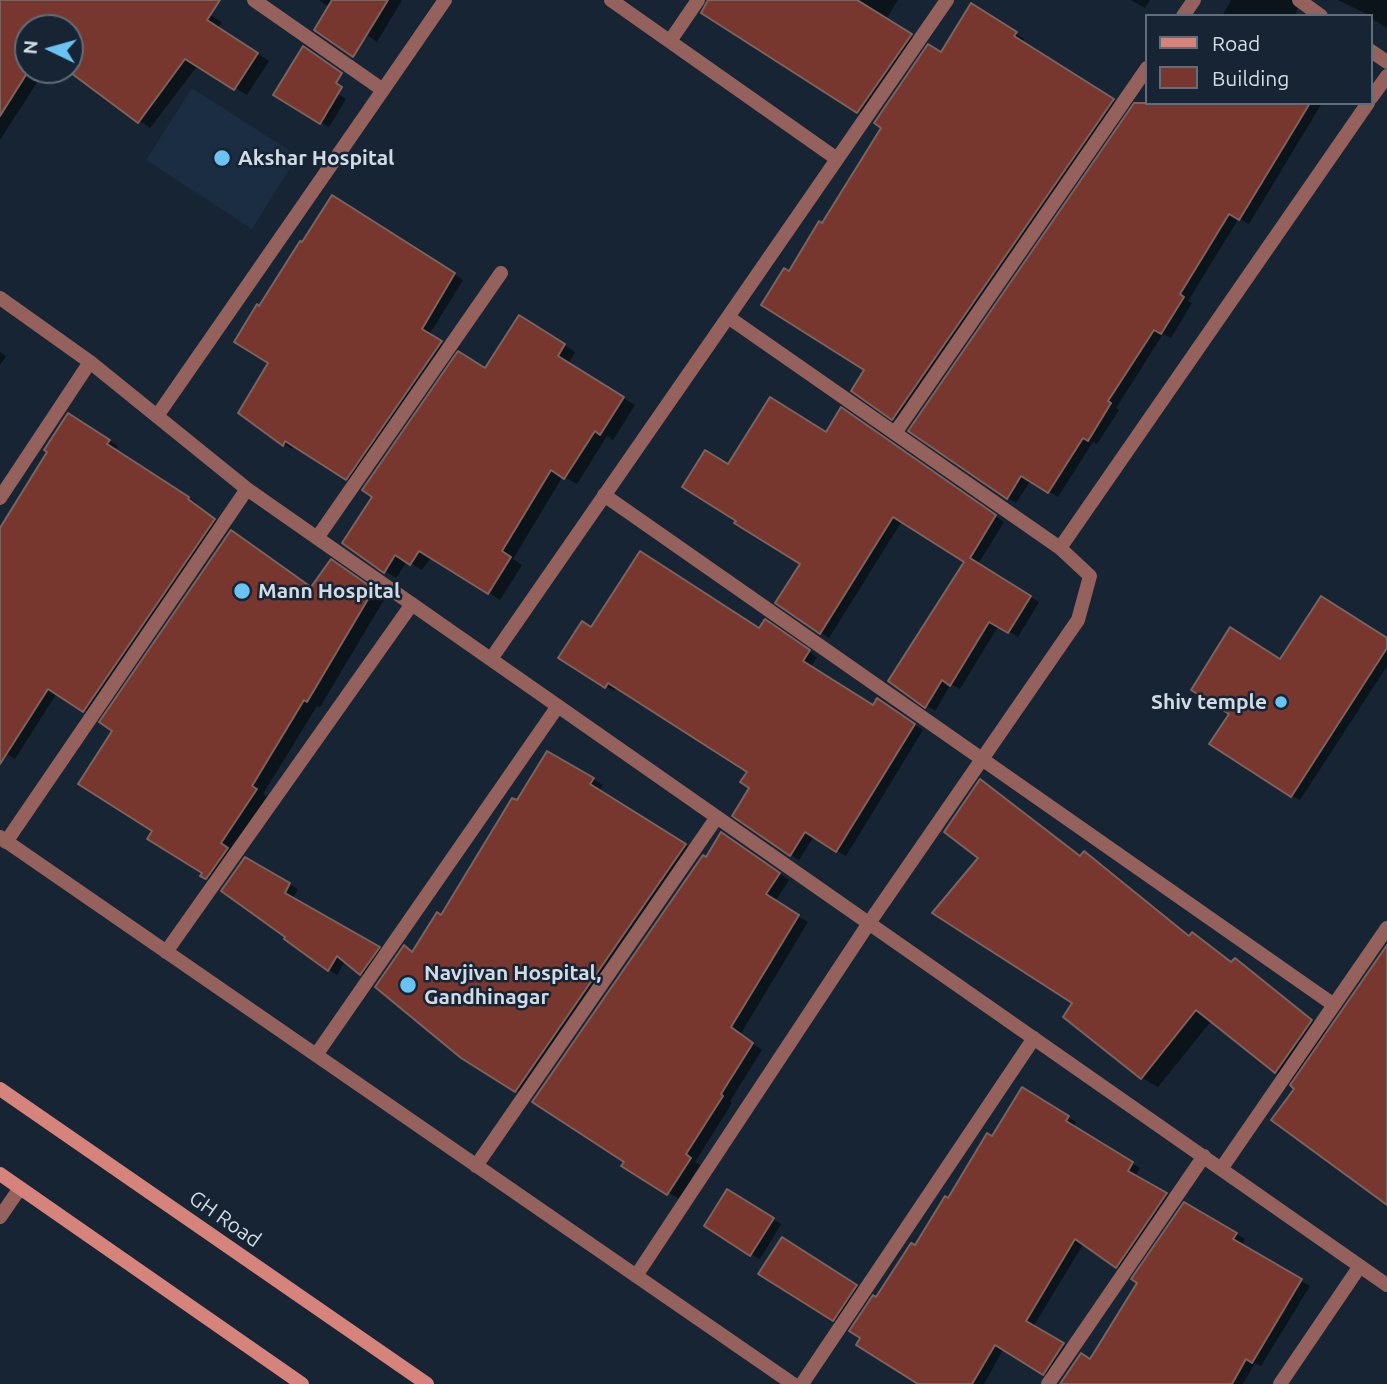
<!DOCTYPE html>
<html>
<head>
<meta charset="utf-8">
<style>
  body { margin:0 }
  #map { position:relative; width:1387px; height:1384px; overflow:hidden; background:#162434; font-family:Ubuntu,sans-serif }
  canvas { display:block }
  .legend { position:absolute; left:1145px; top:14px; width:228px; height:91px; box-sizing:border-box; background:#162434; border:2px solid #616d7b; margin:0; padding:9px 12px; list-style:none; font-size:21px; color:#d1dbe5 }
  .legend li { display:flex; align-items:center; gap:14px; height:35px }
  .legend b { width:35px; border:2px solid #616d7b }
  .north { position:absolute; left:14px; top:14px; width:70px; height:70px; box-sizing:border-box; background:#162434; border:2px solid #616d7b; border-radius:50%; rotate:275deg; font-size:19px; font-weight:700; line-height:28px; text-align:center; color:#d1dbe5 }
  .north::after { content:''; display:block; margin:auto; width:24px; height:32px; background:#6ac3f1; clip-path:polygon(50% 0,100% 100%,50% 72%,0 100%) }
</style>
</head>
<body>
<div id="map">
<canvas width="1387" height="1384"></canvas>
<ul class="legend">
<li><b style="height:9px;background:#d6837b"></b>Road</li>
<li><b style="height:19px;background:#78372e"></b>Building</li>
</ul>
<div class="north">N</div>
</div>
<script>
const c = document.querySelector('canvas').getContext('2d');
c.lineJoin = 'round';
function paint(path, color) { c.fillStyle = color; c.fill(path, 'evenodd'); }
const shape = rows => new Path2D(rows.map(r => 'M' + r).join(''));
function trace(path, color, width, dash) { c.strokeStyle = color; c.lineWidth = width; c.lineCap = dash ? 'butt' : 'round'; c.setLineDash(dash || []); c.stroke(path); }
function label(font, color, halo, rows, align = 'center') {
  c.font = font + ' Ubuntu,sans-serif'; c.lineWidth = 5; c.setLineDash([]); c.textBaseline = 'middle'; c.strokeStyle = halo; c.fillStyle = color; for (const [text, x, y, turn = 0] of rows) {
    c.save(); c.translate(x, y); c.rotate((+turn || 0) * Math.PI / 180); c.textAlign = isNaN(turn) ? turn : align; if (halo) c.strokeText(text, 0, 0); c.fillText(text, 0, 0); c.restore();
  }
}
paint(shape([
  [192,88,298,156,252,229,146,160]
]), '#1a2d42');
paint(shape([
  [9,0,183,0,222,22,218,28,269,61,247,95,198,65,150,128,70,70,70,28,28,28,28,70,45,70,0,140,0,17],
  [319,0,402,0,377,42],
  [723,0,898,0,886,19,919,40,867,116,712,18],
  [1131,0,1150,0,1145,8],
  [1231,0,1300,0,1295,16,1222,16],
  [1338,0,1387,0,1387,28,1371,18,1371,16],
  [980,10,1024,39,1022,43,1122,105,902,423,854,391,867,370,790,273,942,54],
  [293,66,346,99,329,127,275,95],
  [1149,103,1322,103,1249,224,1239,218,1188,301,1192,303,1171,338,1163,334,1116,408,1119,410,1097,444,1093,442,1058,497,1031,480,1016,503,1008,498],
  [341,203,463,280,429,335,449,348,355,483,294,445,292,449,284,444,260,308,303,245],
  [531,324,575,352,568,364,635,405,613,440,607,436,577,484,563,476,513,559,522,565,500,600,432,556,422,570,407,561,396,578,385,571,486,370],
  [0,352,6,356,0,365],
  [850,415,1004,522,978,564,1039,602,1018,637,999,625,960,689,951,684,935,711,890,681,966,561,902,521,829,638,777,602,802,564,729,466,827,434],
  [77,420,118,446,115,450,197,503,195,505,223,525,93,715,57,693,15,759,0,750,0,529],
  [343,569,385,598,320,707,317,706,263,794,267,797,218,885,203,875,313,589],
  [774,626,817,657,811,667,874,707,886,705,923,730,846,856,814,836,799,860,791,855,734,815,751,788,749,771,617,686,614,691,561,658,592,629,760,630],
  [1387,639,1387,666,1300,800,1292,796,1281,661],
  [548,753,603,785,599,791,695,851,526,1096,462,1057,413,953,442,917],
  [981,781,997,791,1082,857,1084,854,1101,863,1191,936,1192,934,1208,944,1233,963,1235,960,1251,970,1329,1032,1387,948,1387,1203,1297,1088,1294,1083,1276,1072,1212,1020,1158,1087,1142,1078,1074,1002,980,858],
  [732,840,789,880,775,902,808,922,740,1035,762,1050,730,1101,732,1103,695,1162,700,1165,679,1199,624,1165,707,859],
  [245,859,298,889,292,899,387,953,369,979,345,961,337,975,286,939],
  [1023,1089,1076,1122,1074,1127,1140,1168,1135,1177,1175,1199,1125,1271,1084,1243,1033,1327,1072,1350,1052,1378,1004,1348,984,1384,919,1384,877,1299,993,1138],
  [727,1192,781,1224,760,1259,751,1254],
  [1184,1205,1245,1239,1241,1246,1310,1286,1261,1366,1255,1363,1243,1384,1062,1384,1091,1361],
  [791,1244,864,1291,842,1324,761,1274]
]), '#0007');
const building = shape([
  [0,0,220,0,207,20,258,53,234,90,185,59,138,123,67,70,70,70,70,28,28,28,29,70,0,116,0,0],
  [332,0,388,0,353,57,314,30,332,0],
  [708,0,857,0,912,34,857,113,701,13,708,0],
  [971,3,1017,32,1014,36,1114,99,892,420,851,391,864,370,761,305,784,268,789,271,819,221,822,223,881,128,874,123,928,44,941,52,971,3],
  [303,46,342,73,336,83,342,87,320,124,273,95,303,46],
  [1134,103,1310,103,1239,220,1229,214,1180,294,1184,297,1161,334,1154,330,1108,401,1111,403,1088,441,1083,438,1048,493,1021,476,1007,499,908,431,1134,103],
  [332,195,455,273,422,329,442,341,346,480,285,441,283,446,238,413,268,363,234,342,257,304,259,306,300,241,302,242,332,195],
  [519,315,565,344,558,356,624,397,600,435,595,431,564,479,551,470,502,551,511,557,488,594,419,551,410,565,395,555,384,573,342,543,372,497,362,490,458,351,485,368,519,315],
  [770,397,826,432,841,407,996,515,970,558,1031,596,1008,633,989,622,950,686,942,680,925,708,888,681,964,562,893,517,820,634,775,603,800,564,734,523,736,521,682,487,705,450,728,464,770,397],
  [68,413,110,440,107,444,189,497,188,499,215,519,83,712,48,689,0,764,0,528,47,452,44,450,68,413],
  [231,530,311,587,331,559,374,589,307,702,304,700,252,786,257,789,221,843,228,848,206,879,200,876,202,873,147,839,152,831,78,784,112,731,99,722,231,530],
  [640,551,759,628,765,619,810,650,803,661,873,705,877,698,915,724,836,852,805,832,790,856,732,816,749,788,740,782,747,772,608,683,605,688,558,658,582,621,591,627,640,551],
  [1321,596,1387,638,1387,648,1291,797,1209,744,1229,714,1191,690,1230,627,1280,659,1321,596],
  [547,751,594,778,590,784,686,844,515,1092,461,1058,375,987,404,945,412,952,437,912,441,915,512,798,517,800,547,751],
  [980,779,1080,856,1084,851,1189,936,1192,932,1231,962,1235,958,1312,1020,1275,1073,1196,1010,1141,1079,1063,1017,1072,1003,932,913,978,858,944,832,980,779],
  [721,832,780,873,766,894,799,915,731,1027,753,1043,721,1094,723,1096,686,1154,691,1158,667,1195,621,1166,624,1162,532,1102,703,855,706,857,721,832],
  [245,857,290,883,285,893,380,947,360,975,337,956,328,971,284,939,285,937,221,891,245,857],
  [1387,945,1387,1205,1271,1120,1294,1089,1290,1085,1387,945],
  [1022,1087,1069,1116,1066,1121,1133,1162,1128,1171,1167,1193,1116,1268,1075,1239,1026,1321,1064,1343,1043,1375,995,1345,972,1384,918,1384,856,1345,860,1338,849,1331,873,1295,876,1297,911,1243,915,1245,945,1196,948,1198,987,1133,992,1136,1022,1087],
  [727,1189,774,1218,750,1256,704,1226,727,1189],
  [1184,1202,1237,1233,1233,1239,1302,1279,1252,1363,1246,1359,1232,1384,1060,1384,1081,1353,1090,1359,1137,1283,1131,1279,1184,1202],
  [782,1237,857,1285,833,1321,758,1274,782,1237]
]);
paint(building, '#78372e');
trace(building, '#7d625d', 2);
trace(shape([
  [611,0,837,159],
  [1299,0,1321,16],
  [1183,16,1194,0],
  [670,41,698,0],
  [1371,51,1387,62],
  [383,90,445,0],
  [1371,98,1387,76],
  [0,298,90,362,247,489,1387,1285],
  [728,317,947,0],
  [157,416,383,90,254,0],
  [895,433,1147,68],
  [604,495,1334,1005],
  [0,498,90,362],
  [317,538,501,273],
  [1060,548,1368,103],
  [491,659,728,317,1060,548,1090,576,1078,620,869,923,636,1276],
  [0,837,793,1384],
  [6,842,247,489],
  [166,952,412,604],
  [316,1055,558,706],
  [476,1166,717,817],
  [1221,1169,1387,928],
  [0,1217,20,1188],
  [802,1384,1034,1038],
  [1048,1384,1204,1156],
  [1280,1384,1360,1266]
]), '#95615c', 14);
trace(shape([
  [0,1089,427,1384],
  [0,1174,302,1384]
]), '#d6837b', 14);
for (const [x, y, r, color] of [
  [222,158,9,"#6ac3f1"],
  [242,591,9,"#6ac3f1"],
  [1281,702,7,"#6ac3f1"],
  [408,985,9,"#6ac3f1"]
]) { const dot = new Path2D(); dot.arc(x, y, r, 0, 2 * Math.PI); c.fillStyle = color; c.fill(dot); trace(dot, '#162434', 2.5); }
label('bold 21px', '#d1dbe5', '#162434', [
  ["Akshar Hospital",238,158],
  ["Mann Hospital",258,591],
  ["Shiv temple",1267,702,"right"],
  ["Navjivan Hospital,",424,973],
  ["Gandhinagar",424,997]
], 'left');
label('21px', '#d1dbe5', '#162434', [
  ["GH Road",225,1219,35]
]);
</script>
</body>
</html>
